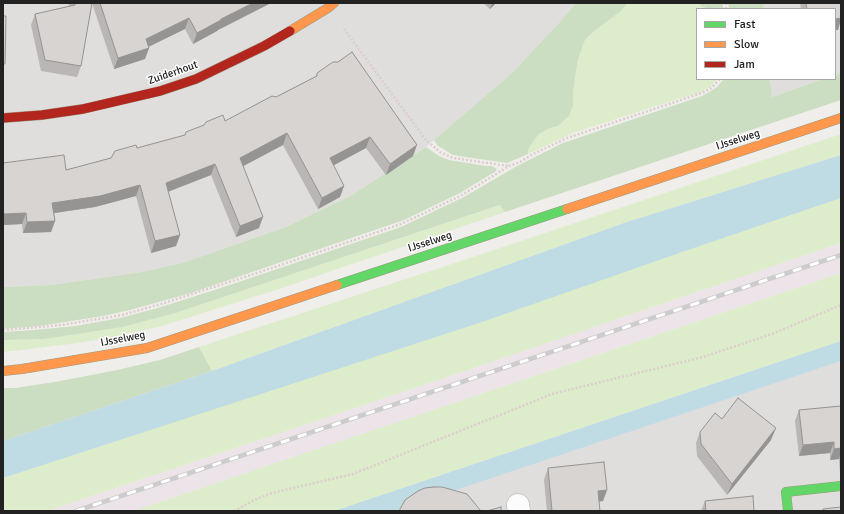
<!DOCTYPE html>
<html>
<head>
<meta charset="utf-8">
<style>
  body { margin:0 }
  #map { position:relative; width:844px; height:514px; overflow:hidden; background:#f0eeeb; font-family:Signika,sans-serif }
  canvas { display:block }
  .frame { position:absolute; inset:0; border:4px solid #222; pointer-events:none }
  .legend { position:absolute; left:696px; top:8px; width:140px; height:72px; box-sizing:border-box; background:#fff; border:1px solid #a7a7a7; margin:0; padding:5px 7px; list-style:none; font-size:12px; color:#222 }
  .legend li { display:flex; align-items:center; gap:8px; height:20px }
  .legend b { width:20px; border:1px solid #a7a7a7 }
</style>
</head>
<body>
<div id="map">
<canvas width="844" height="514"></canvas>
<div class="frame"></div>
<ul class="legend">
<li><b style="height:5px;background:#63d668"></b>Fast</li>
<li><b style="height:5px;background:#ff974d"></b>Slow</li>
<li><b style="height:5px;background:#b3261e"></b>Jam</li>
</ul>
</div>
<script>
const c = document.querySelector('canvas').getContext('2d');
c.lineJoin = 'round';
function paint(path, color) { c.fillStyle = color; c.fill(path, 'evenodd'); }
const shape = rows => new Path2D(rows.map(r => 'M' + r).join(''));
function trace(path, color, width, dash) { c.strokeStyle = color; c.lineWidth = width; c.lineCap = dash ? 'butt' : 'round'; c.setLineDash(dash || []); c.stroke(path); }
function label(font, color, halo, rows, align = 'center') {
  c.font = font + ' Signika,sans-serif'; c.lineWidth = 3; c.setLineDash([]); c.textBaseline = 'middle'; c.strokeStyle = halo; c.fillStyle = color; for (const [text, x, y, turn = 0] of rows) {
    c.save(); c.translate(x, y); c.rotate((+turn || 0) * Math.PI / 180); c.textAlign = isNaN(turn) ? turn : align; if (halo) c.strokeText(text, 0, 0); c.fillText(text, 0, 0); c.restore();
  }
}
paint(shape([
  [3,3,576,3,558,24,512,73,426,147,352,195,286,227,182,263,142,272,51,285,3,287],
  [763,3,841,3,841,73,835,75,835,9,764,9],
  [770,79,823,79,772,97],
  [841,361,841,511,392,511,690,411]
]), '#dfdedc');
paint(shape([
  [841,243,841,273,133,511,47,511,397,394]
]), '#ede4e9');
paint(shape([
  [626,3,700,3,702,6,709,9,697,9,697,79,718,79,710,87,697,94,681,98,573,133,528,154,528,150,534,140,539,134,550,128,558,126,569,116,573,106,573,92,578,59,585,40,593,32,621,11],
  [841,134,841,155,624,223,212,371,199,347,494,250],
  [841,198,841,243,397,394,47,511,3,511,3,478,179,420],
  [501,205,505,212,282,288,162,326,118,336,78,343,22,350,3,352,3,340,44,339,175,313],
  [841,273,841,341,334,511,133,511]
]), '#ddeccb');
paint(shape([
  [576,3,627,3,621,11,593,32,585,40,578,59,573,92,573,106,569,116,558,126,550,128,539,134,534,140,528,150,528,154,507,163,465,157,453,155,437,145,434,140,512,73,558,24],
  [700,3,723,3,723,8,718,8,709,9,701,6],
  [728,3,763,3,764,9,729,9],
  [841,73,841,100,505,212,500,205,175,313,122,327,44,339,3,340,3,332,34,330,76,326,120,318,158,308,230,285,401,227,464,197,517,166,563,143,702,96,711,91,717,87,724,79,770,79,772,97,823,79,835,79,835,75],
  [426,147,439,156,449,160,486,166,492,166,497,169,496,171,460,193,404,220,191,293,130,310,103,316,39,326,3,329,3,287,51,285,142,272,182,263,286,227,352,195],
  [199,347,212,371,3,441,3,388,15,388,55,382,117,370,160,360]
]), '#cbdec1');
paint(shape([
  [841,155,841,198,682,252,482,322,3,478,3,441,212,371,624,223],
  [841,341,841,361,393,511,334,511]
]), '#bfdbe3');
const street = shape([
  [518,505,519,511]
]);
const fast = shape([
  [337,285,567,209],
  [788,511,786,492,841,486]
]);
const slow = shape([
  [290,31,328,8,334,3],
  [567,209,841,118],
  [3,371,22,369,147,348,337,285]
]);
const jam = shape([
  [3,118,42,115,83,109,160,91,196,79,264,46,290,31]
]);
trace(street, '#c9c8c7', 24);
trace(fast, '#999a82', 10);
trace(slow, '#999a82', 10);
trace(jam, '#999a82', 10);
trace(shape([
  [726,3,726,9],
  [344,29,426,140,440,152,453,158,509,166],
  [3,330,61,325,122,315,161,304,260,272,401,224,462,195,509,166,520,162,533,154,567,138,702,93,710,89,720,79],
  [234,511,254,500,272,493,353,474,552,394,703,357,772,334,841,305]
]), '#dccecd', 2.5, [2, 2]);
trace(street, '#fdfcfc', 22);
trace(fast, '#63d668', 9);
trace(slow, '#ff974d', 9);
trace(jam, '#b3261e', 9);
const rail = shape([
  [76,511,841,255]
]);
trace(rail, '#ccc', 4.5);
trace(rail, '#fff', 3, [9]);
paint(shape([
  [68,3,92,3,81,66,77,77,41,71,31,25,35,14,69,6],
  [92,3,271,3,218,30,217,31,193,44,185,29,148,47,149,48,145,59,114,69],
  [483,3,496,3,490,9],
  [800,3,841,3,838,30,835,9,801,9],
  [317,73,413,156,386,175,366,148,333,165,344,186,340,197,318,209,283,145,243,166,259,228,236,237,211,175,168,192,180,235,176,246,151,253,136,196,95,207,54,213,55,221,51,232,23,233,22,224,3,225,66,170,111,158,137,148,185,135,225,121,276,97,316,76],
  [841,406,841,474,840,474,839,459,830,460,830,453,799,456,795,421,799,410],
  [722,419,771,440,727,495,697,456,696,443,700,432],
  [548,468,607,490,603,501,599,502,600,511,547,511,544,480],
  [705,501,754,511,701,511]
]), '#b9b6b5');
paint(shape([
  [253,3,271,3,218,30,217,31,193,44,197,33,221,19],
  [492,3,496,3,490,9],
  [189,18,185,29,142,50,146,39],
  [841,18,841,20,838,30,835,30,835,19],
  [149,48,145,59,114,69,118,58],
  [287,133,283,145,236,170,240,158],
  [370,137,366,148,325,170,330,158],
  [417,145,413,156,386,175,390,164],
  [215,164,211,175,162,194,166,183],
  [140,185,136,196,95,207,48,214,52,203],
  [344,186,340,197,318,209,322,198],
  [26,213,22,224,3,225,3,214],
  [263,217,259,228,236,237,240,226],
  [55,221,51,232,23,233,27,222],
  [180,235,176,246,151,253,155,241],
  [776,428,771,440,727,495,732,484],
  [834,442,830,453,799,456,803,445],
  [841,448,841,452,839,459,830,460,834,449],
  [607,490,603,501,594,502,598,491]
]), '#969493');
const building = shape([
  [75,3,92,3,81,66,45,60,35,14,75,5,75,3],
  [100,3,253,3,221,19,221,20,197,33,189,18,146,39,149,48,118,58,100,3],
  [806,3,841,3,841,18,835,19,835,9,807,9,806,3],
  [3,16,6,16,5,64,3,64,3,16],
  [352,52,417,145,390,164,370,137,330,158,344,186,322,198,287,133,240,158,263,217,240,226,215,164,166,183,180,235,155,241,140,185,100,196,52,203,55,221,27,222,26,213,3,214,3,163,64,155,66,170,111,158,115,151,136,145,137,148,185,135,186,132,204,125,206,122,223,115,225,121,272,96,276,97,317,76,317,73,333,62,338,62,352,52],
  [738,398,776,428,732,484,701,444,700,432,715,413,722,419,738,398],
  [841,406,841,448,834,449,834,442,803,445,799,410,841,406],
  [604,462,607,490,598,491,600,511,552,511,548,468,604,462],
  [434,487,442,487,467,494,481,511,399,511,405,500,418,491,425,488,434,487],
  [753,496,754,511,706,511,705,501,753,496],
  [501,507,501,511,487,511,501,507],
  [841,507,841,511,823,511,823,509,841,507]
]);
paint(building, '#d7d4d2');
trace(building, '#969493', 1);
label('11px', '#222', '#fff', [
  ["Zuiderhout",173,73,-19],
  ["IJsselweg",738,140,-18],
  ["IJsselweg",430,242,-18],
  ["IJsselweg",123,339,-11]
]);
</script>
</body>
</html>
